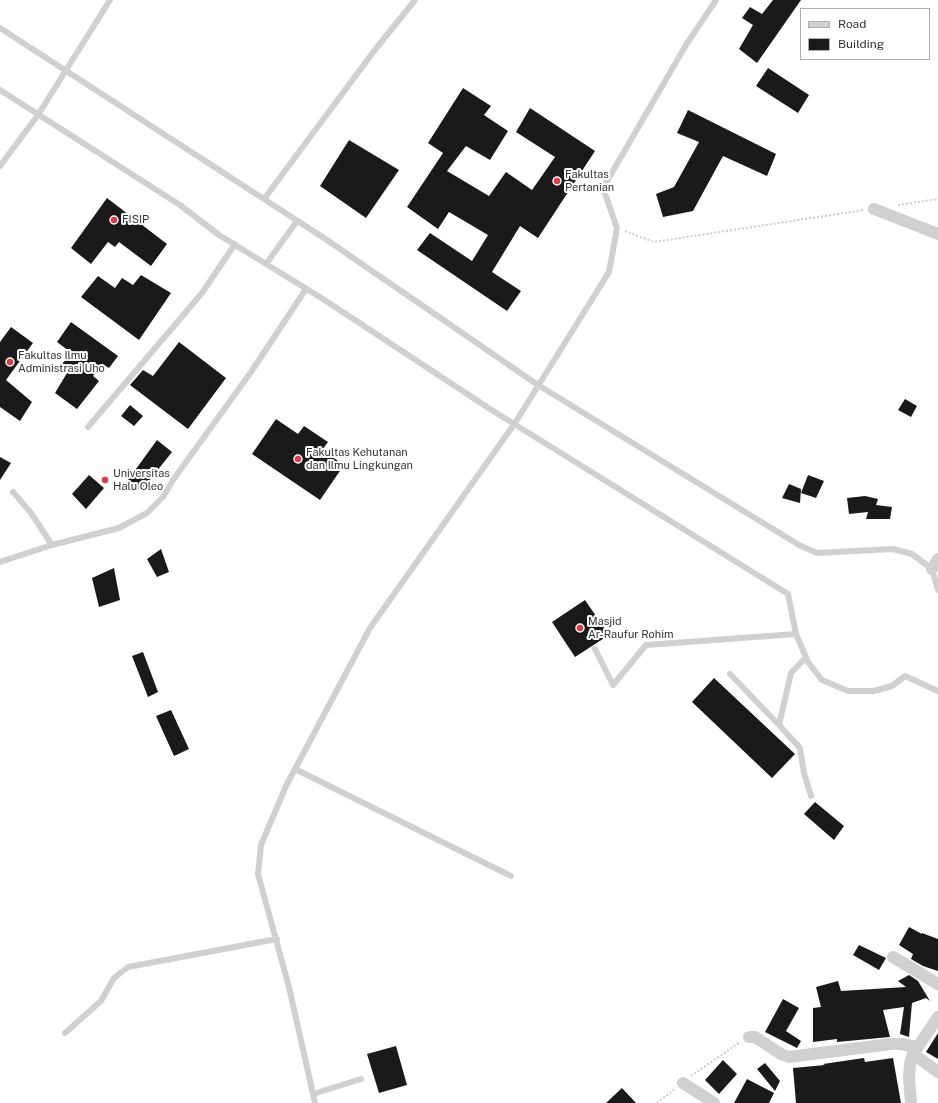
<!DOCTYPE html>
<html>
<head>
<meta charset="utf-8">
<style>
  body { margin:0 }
  #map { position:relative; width:938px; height:1103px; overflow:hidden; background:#fff; font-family:"Public Sans",sans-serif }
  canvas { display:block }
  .legend { position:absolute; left:800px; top:8px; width:130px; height:52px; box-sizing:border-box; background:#fff; border:1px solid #adadad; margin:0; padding:5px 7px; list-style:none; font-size:12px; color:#333 }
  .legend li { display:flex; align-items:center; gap:8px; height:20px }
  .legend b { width:20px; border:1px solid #adadad }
</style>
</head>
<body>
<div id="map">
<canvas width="938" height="1103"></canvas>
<ul class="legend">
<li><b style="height:5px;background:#d0d0d0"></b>Road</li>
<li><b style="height:11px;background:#1a1a1a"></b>Building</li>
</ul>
</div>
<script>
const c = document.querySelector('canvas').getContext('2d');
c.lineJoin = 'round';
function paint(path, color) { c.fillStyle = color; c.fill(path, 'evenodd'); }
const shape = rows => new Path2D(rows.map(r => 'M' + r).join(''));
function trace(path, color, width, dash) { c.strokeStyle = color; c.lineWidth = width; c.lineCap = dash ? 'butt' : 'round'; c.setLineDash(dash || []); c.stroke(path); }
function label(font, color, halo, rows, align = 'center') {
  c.font = font + ' "Public Sans",sans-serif'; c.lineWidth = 4; c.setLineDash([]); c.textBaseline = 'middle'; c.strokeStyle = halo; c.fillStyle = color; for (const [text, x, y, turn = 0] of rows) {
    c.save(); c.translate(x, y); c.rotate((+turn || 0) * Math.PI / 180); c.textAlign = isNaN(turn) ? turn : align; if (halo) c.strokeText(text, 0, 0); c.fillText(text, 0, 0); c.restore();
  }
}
paint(shape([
  [773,0,801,0,757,63,739,49,753,25,742,18,750,7,762,14],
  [768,68,809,95,798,113,756,86],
  [463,88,491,106,484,115,508,131,490,160,466,146,447,171,489,196,506,172,532,190,555,157,516,132,530,108,595,151,538,238,520,226,492,272,521,291,507,311,417,250,430,233,472,261,488,235,449,212,438,229,407,207,443,153,428,143],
  [688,110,776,154,767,176,723,156,693,211,663,217,656,194,674,187,699,142,677,133],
  [349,140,399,170,366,218,320,186],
  [107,198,167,244,151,266,119,242,115,247,108,242,91,264,71,248],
  [141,275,171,293,139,340,81,297,98,276,115,288,122,278,133,285],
  [71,322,118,356,109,368,102,364,93,376,99,381,77,409,55,393,67,373,59,366,73,354,57,342],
  [11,327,33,343,6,380,32,402,20,421,0,407,0,342],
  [179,342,226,378,188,429,130,385,143,370,153,376],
  [905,399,917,406,911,417,898,410],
  [130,405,143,416,134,426,121,416],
  [276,419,298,434,304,426,328,442,322,450,344,465,320,500,252,454],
  [157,440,172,452,141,491,128,480],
  [0,457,11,463,0,480],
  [89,475,104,488,86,509,72,494],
  [808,475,824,481,816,498,801,493],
  [789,484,801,489,800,503,782,498],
  [865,496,878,499,876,505,892,507,890,519,866,519,868,512,849,514,847,498],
  [161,549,169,572,157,577,147,559],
  [114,568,120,600,99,607,92,578],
  [585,600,609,635,575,657,552,622],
  [143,652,158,692,148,697,132,656],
  [714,678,795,754,772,778,692,702],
  [171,710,189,749,174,756,156,716],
  [815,802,844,826,834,840,804,814],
  [909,927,922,934,922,933,938,939,938,971,923,966,911,959,913,954,899,945],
  [859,945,886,958,879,970,853,955],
  [909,975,918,981,930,1001,926,998,912,1003,909,1037,900,1034,904,1007,883,1010,890,1037,837,1042,837,1039,813,1042,813,1008,821,1007,816,987,838,981,841,991,906,987,898,981],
  [783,999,799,1008,786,1031,801,1041,797,1048,765,1032],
  [938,1033,938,1059,926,1052],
  [396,1046,407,1085,379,1093,367,1054],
  [864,1058,865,1062,893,1058,901,1103,796,1103,793,1068,825,1065,823,1064],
  [723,1060,737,1074,719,1094,705,1080],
  [765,1063,780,1081,775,1091,757,1069],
  [747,1079,774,1093,769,1103,734,1103],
  [622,1088,636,1103,606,1103]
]), '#1a1a1a');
trace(shape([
  [898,205,938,199],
  [625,231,654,242,864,210],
  [691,1076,740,1042],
  [657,1103,675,1089]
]), '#cdcdcd', 2, [2, 2]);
trace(shape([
  [0,28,324,238,538,385,799,545,817,553,893,549,912,554,932,569,938,590],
  [0,90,180,205,219,235,323,299,490,409,788,594,796,634,808,662,822,680,848,691,874,691,892,686,905,676,938,691],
  [0,166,38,115,110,0],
  [264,199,374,51,415,0],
  [266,264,297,221],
  [88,427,202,293,235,244],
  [13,492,31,513,52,545],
  [0,562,52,545,119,528,147,513,163,497,173,480,251,372,306,289],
  [595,649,613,685,646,645,796,634],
  [730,674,779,725,791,673,806,657],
  [779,725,800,748,804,773,811,796],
  [295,769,511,876],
  [65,1033,101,1001,114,978,128,967,277,939],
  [313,1094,361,1079],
  [315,1103,289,987,258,874,261,845,286,786,370,628,515,423,609,272,617,228,603,188,686,45,716,0]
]), '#d0d0d0', 6);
trace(shape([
  [874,209,938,234],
  [932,569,938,559],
  [893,957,938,984],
  [749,1037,755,1037,781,1054,789,1057,891,1044,901,1044,917,1047],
  [913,1054,938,1072],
  [683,1083,714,1103],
  [911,1103,909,1077,910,1064,913,1054,938,1017]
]), '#d0d0d0', 12);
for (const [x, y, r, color] of [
  [557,181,4,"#e63946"],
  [114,220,4,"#e63946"],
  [10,362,4,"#e63946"],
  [298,459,4,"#e63946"],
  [105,480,4,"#e63946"],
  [580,628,4,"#e63946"]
]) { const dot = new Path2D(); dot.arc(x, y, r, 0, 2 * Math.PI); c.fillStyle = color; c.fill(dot); trace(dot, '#fff', 1.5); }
label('11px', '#333', '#fff', [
  ["Fakultas",565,175],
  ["Pertanian",565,188],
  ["FISIP",122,220],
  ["Fakultas Ilmu",18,356],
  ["Administrasi Uho",18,369],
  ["Fakultas Kehutanan",306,453],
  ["dan Ilmu Lingkungan",306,466],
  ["Universitas",113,474],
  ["Halu Oleo",113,487],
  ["Masjid",588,622],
  ["Ar-Raufur Rohim",588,635]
], 'left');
</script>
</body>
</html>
